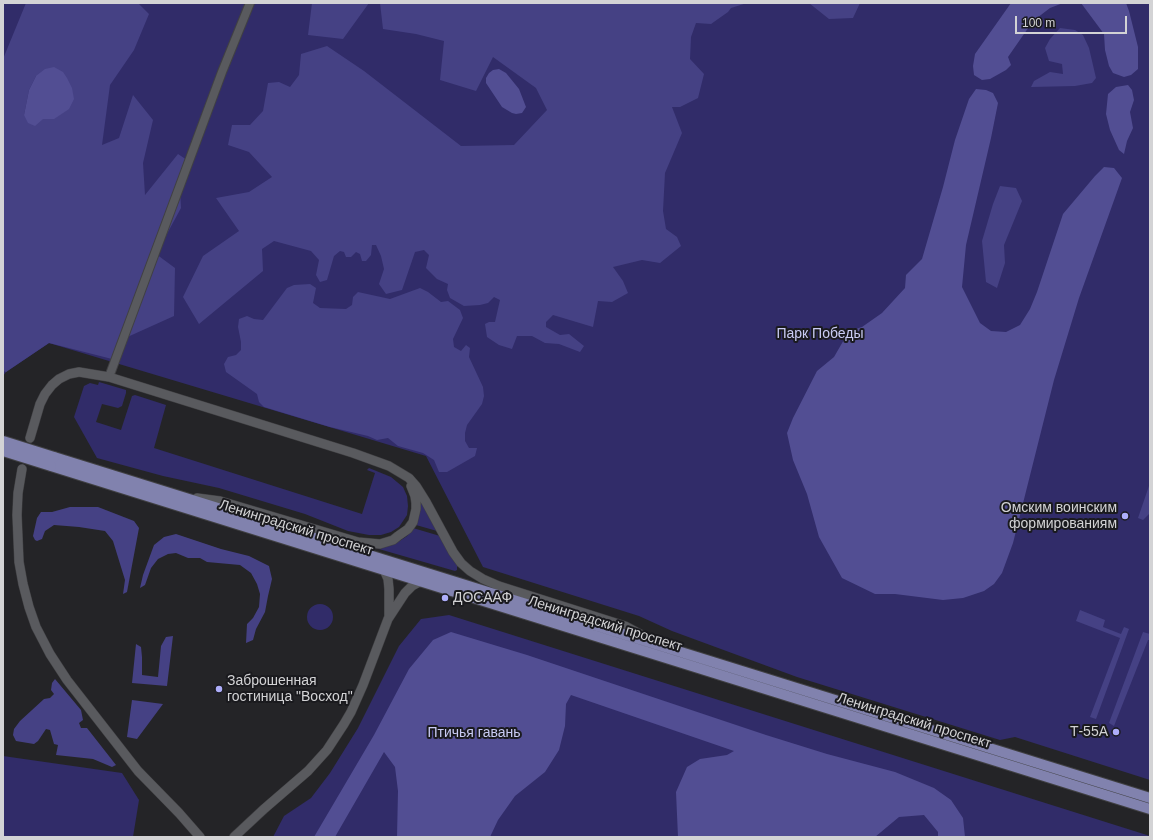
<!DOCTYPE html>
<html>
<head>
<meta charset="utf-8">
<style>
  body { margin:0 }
  #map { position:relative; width:1153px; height:840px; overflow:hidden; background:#242427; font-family:Helvetica,sans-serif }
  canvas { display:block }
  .frame { position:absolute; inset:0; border:4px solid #d3d3d5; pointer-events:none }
  .scale { position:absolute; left:1015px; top:16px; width:112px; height:18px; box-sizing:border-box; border:2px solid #d3d3d5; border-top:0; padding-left:5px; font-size:12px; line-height:14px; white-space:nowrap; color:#d3d3d5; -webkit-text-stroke:3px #1a1a1e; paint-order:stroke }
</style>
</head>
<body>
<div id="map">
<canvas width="1153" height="840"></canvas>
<div class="frame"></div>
<div class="scale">100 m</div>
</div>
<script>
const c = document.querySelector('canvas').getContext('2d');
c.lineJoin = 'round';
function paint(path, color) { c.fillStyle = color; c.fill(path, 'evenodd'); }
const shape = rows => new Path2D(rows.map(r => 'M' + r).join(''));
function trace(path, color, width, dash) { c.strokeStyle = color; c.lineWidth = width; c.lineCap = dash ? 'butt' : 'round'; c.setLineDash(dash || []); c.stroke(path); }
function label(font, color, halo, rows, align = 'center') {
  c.font = font + ' Helvetica,sans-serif'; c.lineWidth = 4; c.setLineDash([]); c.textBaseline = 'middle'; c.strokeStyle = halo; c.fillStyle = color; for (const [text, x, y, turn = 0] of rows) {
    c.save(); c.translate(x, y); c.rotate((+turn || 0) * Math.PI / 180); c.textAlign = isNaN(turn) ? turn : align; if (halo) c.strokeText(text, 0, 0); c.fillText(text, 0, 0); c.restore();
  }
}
paint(shape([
  [3,3,1150,3,1150,780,1015,737,1000,740,797,677,672,631,639,616,483,567,426,456,49,343,6,372,3,376],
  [99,382,126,390,126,393,122,406,118,408,102,404,96,422,121,430,132,396,135,395,166,405,154,448,362,514,375,473,367,470,369,468,391,477,403,487,407,496,408,506,407,515,399,527,391,532,381,535,369,535,348,531,305,514,219,488,163,476,97,458,74,417,84,386,90,383,98,385],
  [419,498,437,531,416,525],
  [413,528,440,536,457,565,457,570,455,571,372,547,398,542,407,536],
  '307 617a13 13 0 1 1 26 0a13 13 0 1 1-26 0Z',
  [449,615,1150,836,1150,837,273,837,284,816,311,798,330,773,358,728,399,646,421,619],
  [3,756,122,773,139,800,133,837,3,837]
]), '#312c69');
paint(shape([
  [26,3,138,3,149,14,134,50,110,85,102,145,119,138,133,95,153,120,143,163,145,195,178,154,187,160,180,189,181,208,156,254,175,268,174,316,123,339,112,359,49,343,6,372,3,371,3,59],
  [36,76,54,119,24,115,29,90],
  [312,3,369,3,343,39,308,35],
  [380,3,747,3,731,8,728,12,711,24,696,23,691,37,690,59,704,74,698,98,680,107,672,107,682,133,665,173,663,211,666,229,677,237,681,246,660,263,642,260,613,267,623,281,628,293,612,302,598,301,593,327,553,315,546,322,546,327,560,335,569,334,584,346,580,352,559,344,545,343,532,336,517,336,512,349,499,345,487,337,485,324,489,322,495,322,500,300,494,297,488,303,480,305,464,306,450,298,447,290,448,284,437,279,426,268,429,255,424,250,415,252,402,290,386,294,379,284,384,269,381,256,376,245,372,245,371,255,366,261,362,261,360,254,356,252,351,257,346,257,344,252,340,251,334,256,327,280,320,282,316,275,319,260,311,251,274,241,262,249,263,271,199,324,183,297,203,256,239,231,216,198,249,192,272,177,249,152,228,145,232,125,250,125,263,111,268,83,279,82,290,87,299,75,301,54,327,46,364,71,461,146,514,145,547,110,536,88,493,57,476,91,440,80,444,41,416,34,383,29],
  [809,3,860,3,853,18,829,19],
  [1060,28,1075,30,1083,35,1089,48,1096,78,1092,83,1075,86,1031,87,1034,81,1050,72,1063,74,1062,64,1049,61,1045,48,1050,39],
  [1000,186,1016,188,1022,201,1004,245,1005,263,997,288,986,282,982,241,993,204],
  [310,284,316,288,313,303,320,308,346,309,352,305,353,297,358,292,390,299,420,288,428,292,441,302,448,301,460,310,463,318,453,339,454,347,461,351,466,345,470,348,469,357,483,387,484,396,482,404,467,425,465,433,465,441,469,448,477,448,475,456,447,472,439,472,434,460,423,453,398,446,388,438,377,440,368,436,330,427,264,407,259,402,257,394,226,372,224,364,228,357,236,355,241,350,241,342,238,327,239,319,247,316,254,319,263,320,287,288,294,285],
  [1150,483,1150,513,1143,520,1138,518],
  [70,507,98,507,134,521,139,528,127,592,123,594,125,580,113,541,105,531,79,527,54,525,45,531,42,539,37,541,35,540,33,536,37,518,41,512,52,512],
  [176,534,221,549,249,556,269,566,272,579,268,596,265,612,256,629,253,640,246,643,247,624,253,618,259,607,260,594,257,584,251,573,240,565,207,562,200,558,188,558,176,553,168,554,158,559,151,568,145,585,140,588,143,575,154,545,164,537],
  [1080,610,1105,620,1103,627,1121,634,1124,627,1129,629,1096,719,1090,717,1120,638,1076,621],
  [1143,632,1150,634,1150,640,1148,640,1114,726,1109,723],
  [173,636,167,686,132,683,136,644,141,647,142,657,142,675,158,677,161,646,166,637],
  [55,679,81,710,83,720,79,723,81,728,87,728,116,765,112,767,93,759,56,755,58,745,54,744,50,730,46,729,38,741,34,744,16,741,13,735,14,729,20,721,44,699,50,698,54,694,51,690,52,683],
  [132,700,163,704,137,739,127,737]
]), '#454184');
paint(shape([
  [1011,3,1063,3,1050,8,1033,21,1008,57,1011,65,1006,70,990,79,982,80,974,75,973,66,975,54],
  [1081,3,1126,3,1129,11,1138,47,1138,69,1131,75,1124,77,1113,73,1109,66,1105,50,1104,34],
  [54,67,63,72,67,78,72,88,74,99,69,109,54,119,43,119,35,126,28,123,24,115,29,90,36,76,45,69],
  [499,69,506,73,519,89,526,107,522,113,516,114,512,113,502,107,486,83,486,78,489,73,493,70],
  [1128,85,1132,90,1134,100,1130,112,1133,128,1127,141,1124,154,1119,150,1110,130,1106,114,1108,94,1116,87],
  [976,89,986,90,993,93,998,103,991,138,966,245,962,287,980,323,991,331,1006,332,1020,325,1030,309,1037,292,1063,214,1095,176,1104,167,1114,168,1122,178,1079,298,1054,380,1013,543,1002,573,994,584,984,591,963,598,943,600,895,594,875,594,842,578,819,537,807,494,793,460,787,433,793,418,817,371,834,357,849,331,862,327,882,313,905,288,906,275,922,259,943,187,955,140,969,99],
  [451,632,527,655,766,735,827,754,895,772,934,788,951,800,963,818,965,837,938,837,938,832,924,815,899,817,875,837,678,837,676,792,687,767,700,759,727,755,734,751,571,695,566,704,565,726,559,750,545,772,515,796,498,820,490,837,397,837,398,791,395,767,384,752,335,837,314,837,374,735,409,669,433,640]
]), '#524e93');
const minor = shape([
  [109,377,222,72,250,3]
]);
const tertiary = shape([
  [30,438,40,404,45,394,52,385,59,379,69,374,79,372,109,377,353,453,389,466,409,478,416,486,426,502,453,552,461,563,470,571,483,579,499,586,625,626,651,640],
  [22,469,18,493,17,515,19,562,23,584,29,607,36,627,50,654,67,680,138,771,179,813,200,837],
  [197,498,220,501,358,542,380,544,393,540,398,536,408,529,413,522,416,509,416,503,415,496,411,486],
  [384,570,388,579,389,589,389,617],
  [234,837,264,809,308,771,327,750,344,724,351,712,363,685,388,619,405,593,412,586,421,581]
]);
const primary = shape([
  [54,457,1150,798],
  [51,466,1150,809]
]);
trace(minor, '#404043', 10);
trace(tertiary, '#404043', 10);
trace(primary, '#404043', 12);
trace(minor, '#595a5e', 8);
trace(tertiary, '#595a5e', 9);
trace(primary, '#8182ae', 10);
const primaryBridge = shape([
  [3,441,54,457],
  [3,451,51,466]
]);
trace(primaryBridge, '#404043', 12, []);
trace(primaryBridge, '#8182ae', 10);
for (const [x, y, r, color] of [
  [1125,516,4,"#aeaefa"],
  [445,598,4,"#aeaefa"],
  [219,689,4,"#aeaefa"],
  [1116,732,4,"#aeaefa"]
]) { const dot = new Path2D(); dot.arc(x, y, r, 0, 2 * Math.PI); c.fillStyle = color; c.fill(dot); trace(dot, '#1a1a1e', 1.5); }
label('14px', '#caccf4', '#1a1a1e', [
  ["Парк Победы",820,334],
  ["Птичья гавань",474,733]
]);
label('14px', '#d3d3d5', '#1a1a1e', [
  ["Омским воинским",1117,508],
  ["формированиям",1117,524],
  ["ДОСААФ",453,598,"left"],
  ["Заброшенная",227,681,"left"],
  ["гостиница \"Восход\"",227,697,"left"],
  ["Т-55А",1108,732]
], 'right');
label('14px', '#d3d3d5', '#1a1a1e', [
  ["Ленинградский проспект",296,528,17],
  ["Ленинградский проспект",605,624,17],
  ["Ленинградский проспект",914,721,17]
]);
</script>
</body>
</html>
